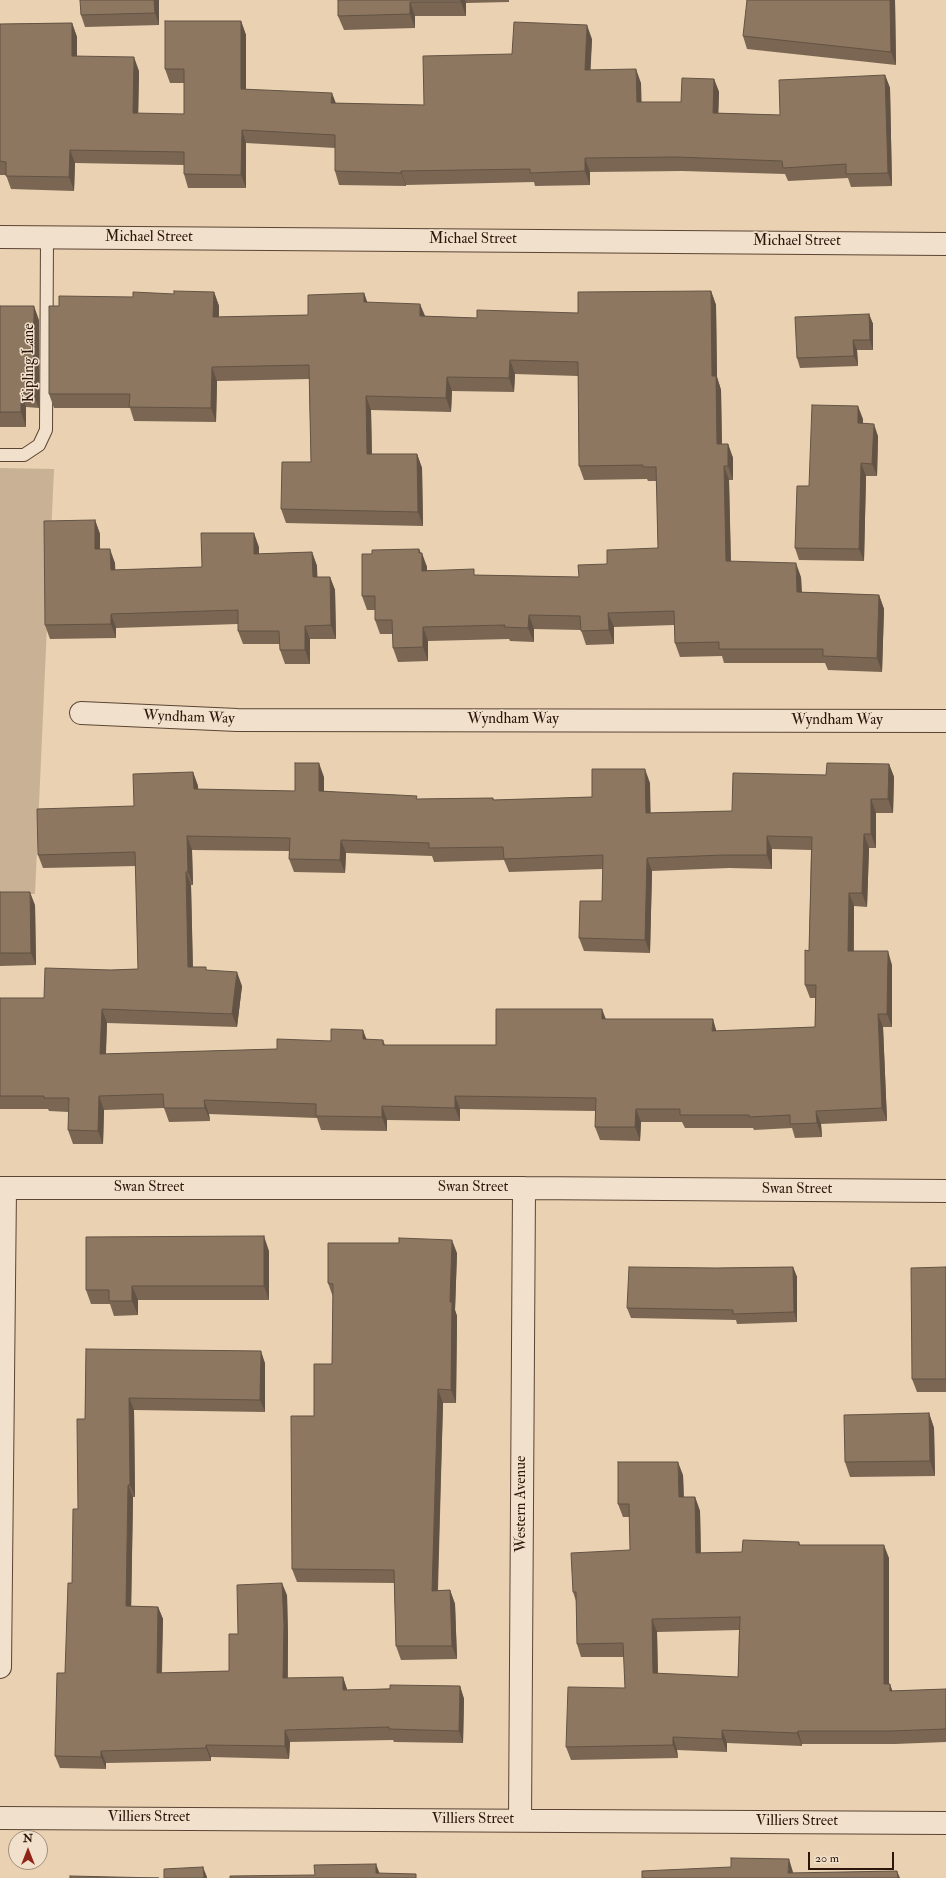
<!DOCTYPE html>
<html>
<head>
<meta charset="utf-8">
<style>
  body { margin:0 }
  #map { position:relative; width:946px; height:1878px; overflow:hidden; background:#e9d1b1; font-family:"IM FELL Double Pica",serif }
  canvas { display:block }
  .north { position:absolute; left:8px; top:1830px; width:40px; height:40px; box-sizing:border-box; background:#f1e1cc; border:1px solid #a28f7e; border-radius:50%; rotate:0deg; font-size:11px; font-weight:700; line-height:16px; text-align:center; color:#2c150a }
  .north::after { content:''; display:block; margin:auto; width:14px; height:18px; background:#8f2418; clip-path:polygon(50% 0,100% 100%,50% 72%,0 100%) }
  .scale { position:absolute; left:808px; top:1852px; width:86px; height:18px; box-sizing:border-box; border:2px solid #2c150a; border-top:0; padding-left:5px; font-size:12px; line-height:14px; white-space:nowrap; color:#2c150a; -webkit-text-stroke:3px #f1e1cc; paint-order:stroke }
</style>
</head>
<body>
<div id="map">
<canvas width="946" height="1878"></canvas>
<div class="north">N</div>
<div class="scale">20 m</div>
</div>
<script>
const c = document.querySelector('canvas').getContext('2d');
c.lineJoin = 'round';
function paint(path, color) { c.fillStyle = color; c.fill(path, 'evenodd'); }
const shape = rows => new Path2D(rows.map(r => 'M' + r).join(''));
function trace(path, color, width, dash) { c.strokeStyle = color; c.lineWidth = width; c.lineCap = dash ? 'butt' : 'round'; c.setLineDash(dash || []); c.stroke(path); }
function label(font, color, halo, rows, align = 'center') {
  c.font = font + ' "IM FELL Double Pica",serif'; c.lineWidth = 3; c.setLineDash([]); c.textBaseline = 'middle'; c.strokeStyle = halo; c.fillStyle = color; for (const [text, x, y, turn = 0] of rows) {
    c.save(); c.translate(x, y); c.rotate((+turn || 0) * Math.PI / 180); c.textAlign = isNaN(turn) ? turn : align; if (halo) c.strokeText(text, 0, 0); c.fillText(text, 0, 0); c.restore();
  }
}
paint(shape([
  [0,468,54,469,35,894,0,894]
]), '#c9b195');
const service = shape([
  [0,455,24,455,39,445,46,430,47,237]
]);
const minor = shape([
  [0,237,946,244],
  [81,713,237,720,946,721],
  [0,1188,524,1188,946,1191],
  [0,1667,5,1188],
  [0,1818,946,1823],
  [520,1820,524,1188]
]);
trace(service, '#5b4434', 14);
trace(minor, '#5b4434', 24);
trace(service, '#f1e1cc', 12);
trace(minor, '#f1e1cc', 22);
paint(shape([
  [159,0,159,25,85,27,81,15],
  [338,0,509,0,509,2,466,3,466,16,415,16,415,28,344,30,338,16],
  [895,0,896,65,747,49,743,36],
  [241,21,246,35,246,89,336,103,424,105,512,54,592,39,590,70,641,83,641,102,681,102,714,79,719,92,718,113,780,115,885,75,890,88,892,186,851,187,848,178,788,181,785,174,682,171,590,172,590,185,535,186,534,182,406,185,406,186,339,185,335,171,335,148,246,143,246,188,188,188,184,174,184,165,75,163,74,191,11,189,6,175,0,175,0,24,72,23,77,37,77,56,139,71,138,114,184,114,184,83,170,83,165,69],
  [711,291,716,305,717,377,721,390,722,444,728,444,733,458,733,480,729,480,731,561,801,577,802,592,879,595,884,609,882,672,828,670,825,663,724,663,722,656,680,657,675,643,674,625,614,627,614,644,586,645,581,630,534,629,534,642,510,641,509,639,428,641,428,661,398,662,393,648,393,634,380,634,375,620,375,610,367,610,362,596,372,554,419,549,427,567,427,570,476,575,579,577,607,564,658,548,657,481,648,481,647,479,584,480,579,466,578,376,515,374,514,392,452,391,451,412,371,410,372,454,417,454,422,468,423,526,286,523,281,509,311,462,309,379,217,381,216,422,134,421,130,408,54,408,49,394,59,306,133,297,174,294,214,292,219,306,219,317,308,315,364,293,367,302,425,316,477,318,578,313],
  [0,306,39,320,39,408,26,407,26,427,0,427],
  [869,314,873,324,873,350,857,350,858,366,800,368,797,358],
  [863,419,863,423,878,436,877,476,866,476,864,561,799,560,795,548,809,486],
  [95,520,100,534,100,549,115,563,115,570,202,567,259,547,259,554,312,552,317,566,317,577,330,577,335,590,336,639,310,639,310,664,285,664,280,650,280,644,243,644,238,631,238,624,116,628,116,638,50,639,45,625],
  [889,764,894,777,893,813,876,813,876,848,869,848,867,907,854,906,854,951,892,965,892,1027,883,1027,887,1121,821,1124,822,1137,795,1138,792,1128,754,1130,753,1128,685,1128,682,1122,641,1122,640,1141,600,1140,595,1127,595,1111,460,1109,460,1121,387,1120,387,1131,321,1130,317,1118,209,1114,210,1121,169,1122,164,1108,104,1110,103,1144,73,1144,68,1130,69,1112,49,1111,48,1109,0,1109,0,998,44,998,111,970,138,969,136,866,43,868,38,855,134,806,193,772,198,786,198,789,295,791,324,777,324,791,418,799,493,798,494,800,592,797,650,783,650,813,732,811,826,775],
  [772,849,811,850,809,951,805,985,810,998,815,998,815,1027,717,1031,606,1019,496,1045,385,1045,383,1040,366,1040,331,1041,277,1049,106,1054,107,1023,237,1027,242,986,207,970,193,967,191,885,193,885,192,850,289,851,289,859,294,872,345,873,346,853,432,856,434,862,504,860,509,872,603,869,602,901,579,938,584,951,650,953,652,871,729,868,772,869],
  [0,892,35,905,36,965,0,966],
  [269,1251,269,1300,138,1300,138,1315,114,1316,110,1304,91,1304,86,1290],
  [457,1253,455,1310,457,1316,456,1403,443,1403,438,1591,450,1590,455,1604,457,1659,401,1660,396,1646,394,1583,297,1582,292,1569,314,1416,332,1364,333,1297,328,1283],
  [793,1267,797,1277,797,1322,737,1324,736,1320,631,1318,627,1308,716,1268],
  [946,1267,946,1392,917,1392,912,1379],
  [86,1349,265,1363,265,1412,134,1410,135,1497,133,1497,131,1606,158,1607,163,1619,162,1673,229,1671,238,1634,287,1595,288,1637,288,1678,343,1677,347,1690,460,1686,464,1699,463,1743,394,1742,393,1740,290,1742,289,1759,211,1757,211,1761,106,1763,106,1769,60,1768,55,1756,65,1673,85,1419],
  [929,1413,934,1428,935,1476,850,1477,845,1462],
  [683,1475,684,1497,695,1497,700,1511,701,1553,742,1552,799,1542,800,1545,889,1558,889,1684,892,1691,946,1689,946,1742,895,1744,802,1744,802,1746,727,1743,727,1752,677,1750,678,1758,571,1760,566,1747,625,1688,624,1657,581,1657,577,1644,576,1601,573,1592,630,1550,630,1517,623,1517,618,1504],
  [739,1630,738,1677,658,1674,657,1632]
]), '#7a6653');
paint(shape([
  [154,0,159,0,159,25,155,13],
  [461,0,465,0,466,3,466,16,461,2],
  [890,0,895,0,896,65,891,52],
  [410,2,415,16,415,28,410,14],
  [241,21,246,35,246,102,241,89],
  [72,23,77,37,77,70,72,56],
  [587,25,592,39,590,83,585,70],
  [134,57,139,71,138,127,133,113],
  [636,69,641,83,642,116,637,102],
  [885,75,890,88,892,186,888,173],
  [714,79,719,92,718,126,713,113],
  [332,93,337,106,331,103],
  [242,130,246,143,246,188,241,175],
  [70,150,75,163,74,191,69,177],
  [585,158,590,172,590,185,585,171],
  [401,171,406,185,406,186,401,173],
  [711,291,716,305,717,377,721,390,722,458,717,444,712,376],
  [214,292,219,306,219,331,213,317],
  [364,293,369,307,364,302],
  [420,304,426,318,420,316],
  [34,306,39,320,39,408,33,393],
  [869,314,873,324,873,350,870,340],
  [853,340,857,350,858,366,854,356],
  [510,360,515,374,514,392,509,378],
  [212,367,217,381,216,422,211,408],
  [447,377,452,391,451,412,446,398],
  [21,393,26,407,26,427,21,412],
  [366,396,371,410,372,468,367,454],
  [858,406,863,419,862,436,858,423],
  [874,424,878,436,877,476,872,464],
  [728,444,733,458,733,480,728,466],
  [417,454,422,468,423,526,418,512],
  [861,463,866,476,864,561,859,549],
  [724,466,729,480,731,575,726,561],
  [95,520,100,534,100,563,95,549],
  [254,533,259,547,259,567,254,554],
  [110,549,115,563,116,584,111,570],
  [419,549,422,557,422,553,427,567,427,585,422,571,419,553],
  [312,552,317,566,318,591,313,577],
  [796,563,801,577,802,606,797,592],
  [330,577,335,590,336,639,331,625],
  [879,595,884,609,882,672,877,658],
  [608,613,614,627,614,644,609,630],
  [111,614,116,628,116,638,111,624],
  [529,615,534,629,534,642,528,628],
  [305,626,310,639,310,664,305,650],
  [423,627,428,641,428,661,423,647],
  [319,763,324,777,324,804,319,791],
  [889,764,894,777,893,813,888,799],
  [645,769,650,783,651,827,646,813],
  [193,772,198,786,199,803,194,789],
  [871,799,876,813,876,848,871,834],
  [864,834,869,848,867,907,862,893],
  [187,836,192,850,193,885,188,872],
  [767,836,772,849,772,869,767,855],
  [341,840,346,853,345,873,340,860],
  [647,858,652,871,650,953,645,940],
  [186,872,191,885,193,981,188,967],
  [30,892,35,905,36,965,31,953],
  [849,893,854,906,853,964,848,951],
  [888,951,892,965,892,1027,887,1014],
  [237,972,242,986,237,1027,232,1014],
  [102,1009,107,1023,105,1068,100,1054],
  [602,1009,607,1022,602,1019],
  [878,1014,883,1027,887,1121,882,1108],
  [713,1019,717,1033,712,1031],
  [363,1030,368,1043,363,1039],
  [99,1096,104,1110,103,1144,98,1131],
  [455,1096,460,1109,460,1121,455,1108],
  [204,1100,209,1114,210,1121,205,1108],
  [382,1106,387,1120,387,1131,382,1117],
  [636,1109,641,1122,640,1141,635,1127],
  [816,1111,821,1124,822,1137,817,1123],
  [264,1236,269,1251,269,1300,264,1286],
  [452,1240,457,1253,455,1310,457,1316,456,1403,451,1390,450,1302],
  [793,1267,797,1277,797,1322,794,1312],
  [132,1286,138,1300,138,1315,132,1301],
  [261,1351,265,1363,265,1412,260,1400],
  [438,1389,443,1403,437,1604,432,1591],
  [129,1398,134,1410,135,1497,130,1485],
  [929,1413,934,1428,935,1476,930,1461],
  [678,1462,683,1475,684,1511,679,1497],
  [128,1485,133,1497,131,1618,126,1606],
  [695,1497,700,1511,701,1566,696,1553],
  [884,1545,889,1558,889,1698,884,1684],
  [282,1583,287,1595,288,1637,287,1690,283,1678],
  [450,1590,455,1604,457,1659,452,1646],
  [158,1607,163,1619,161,1685,157,1673],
  [652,1619,657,1632,658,1687,653,1673],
  [343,1677,347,1689,348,1703,343,1690],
  [890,1684,895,1698,890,1691],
  [460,1686,464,1699,463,1743,459,1731],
  [285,1730,290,1742,289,1759,285,1746],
  [722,1730,727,1743,727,1752,722,1739],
  [798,1731,802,1744,802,1746,797,1733],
  [673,1737,677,1750,678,1758,673,1745],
  [206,1745,211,1757,211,1761,206,1748],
  [101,1751,106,1763,106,1769,101,1757],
  [789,1859,793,1872,793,1878,788,1873],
  [376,1864,381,1877,376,1873],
  [203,1867,207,1877,207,1878,204,1878],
  [897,1871,900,1878,898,1878]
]), '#635344');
const building = shape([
  [80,0,154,0,155,13,81,15,80,0],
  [338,0,461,0,461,2,410,2,410,14,338,16,338,0],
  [747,0,890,0,891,52,743,36,747,0],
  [165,21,241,21,241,89,332,93,331,103,424,105,423,56,512,54,514,22,587,25,585,70,636,69,637,102,681,102,682,78,714,79,713,113,780,115,779,80,885,75,888,173,846,174,846,164,783,168,782,161,677,157,585,158,585,171,530,173,530,169,401,171,401,173,335,171,335,135,242,130,241,175,184,174,184,152,70,150,69,177,6,176,6,162,0,161,0,24,72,23,72,56,134,57,133,113,184,114,184,69,165,69,165,21],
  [174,291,214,292,213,317,308,315,308,295,364,293,364,302,420,304,420,316,477,318,477,310,578,313,578,292,711,291,712,376,716,376,717,444,728,444,728,466,724,466,726,561,796,563,797,592,879,595,877,658,823,656,823,649,719,649,719,642,675,643,674,611,608,613,609,630,581,631,580,616,529,615,528,628,504,627,505,625,423,627,423,647,393,648,392,620,375,620,375,596,362,596,362,554,372,554,372,550,419,549,419,553,422,553,422,571,474,569,474,575,579,577,578,565,607,564,607,550,658,548,656,467,643,467,643,465,579,466,578,362,510,360,509,378,447,377,446,398,366,396,367,454,417,454,418,512,281,509,282,462,311,462,309,365,212,367,211,408,129,407,130,394,49,394,49,306,59,306,59,296,133,297,133,292,174,294,174,291],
  [0,306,34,306,33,393,21,393,21,412,0,412,0,306],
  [869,314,870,340,853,340,854,356,797,358,795,317,869,314],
  [812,405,858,406,858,423,874,424,872,464,861,463,859,549,795,548,797,486,809,486,812,405],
  [95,520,95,549,110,549,111,570,202,567,201,533,254,533,254,554,312,552,313,577,330,577,331,625,305,626,305,650,280,650,279,631,238,631,238,610,111,614,111,624,45,625,44,521,95,520],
  [295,763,319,763,319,791,417,796,416,799,493,798,493,800,592,797,592,769,645,769,646,813,732,811,733,773,826,775,827,763,889,764,888,799,871,799,871,834,864,834,862,893,849,893,848,951,888,951,887,1014,878,1014,882,1108,816,1111,817,1123,790,1124,790,1115,749,1117,749,1115,680,1115,680,1109,636,1109,635,1127,595,1127,596,1098,455,1096,455,1108,382,1106,382,1117,316,1116,316,1104,204,1100,205,1108,164,1108,163,1094,99,1096,98,1131,68,1130,69,1098,44,1098,44,1096,0,1096,0,998,44,998,45,968,111,970,138,969,135,852,38,855,37,809,134,806,133,774,193,772,194,789,295,791,295,763],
  [187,836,290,838,289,859,340,860,341,840,429,843,429,848,503,847,504,859,603,855,602,901,580,901,579,938,645,940,647,858,724,855,767,855,767,836,812,837,809,951,805,950,805,985,816,985,815,1027,712,1031,713,1019,602,1019,602,1009,496,1009,496,1045,383,1045,383,1040,363,1039,363,1030,331,1029,331,1041,277,1039,277,1049,100,1054,102,1009,232,1014,237,972,206,970,206,967,188,967,186,872,188,872,187,836],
  [0,892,30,892,31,953,0,953,0,892],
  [264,1236,264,1286,132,1286,132,1301,109,1301,109,1290,86,1290,86,1237,264,1236],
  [399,1238,452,1240,450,1302,452,1302,451,1390,438,1389,432,1591,450,1590,452,1646,396,1646,394,1570,292,1569,291,1416,314,1416,314,1364,332,1364,333,1284,328,1283,328,1243,399,1243,399,1238],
  [629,1267,716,1268,793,1267,794,1312,733,1314,733,1310,627,1308,629,1267],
  [946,1267,946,1379,912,1379,911,1268,946,1267],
  [86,1349,261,1351,260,1400,129,1398,130,1485,128,1485,126,1606,158,1607,157,1673,229,1671,229,1634,238,1634,237,1585,282,1583,284,1625,283,1678,343,1677,343,1690,390,1689,390,1685,460,1686,459,1731,389,1729,389,1727,285,1730,285,1746,206,1745,206,1748,101,1751,101,1757,55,1756,57,1673,65,1673,68,1583,72,1583,73,1509,78,1509,77,1419,85,1419,86,1349],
  [929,1413,930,1461,845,1462,844,1415,929,1413],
  [618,1462,678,1462,679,1497,695,1497,696,1553,742,1552,743,1540,799,1542,799,1545,884,1545,884,1684,890,1684,890,1691,946,1689,946,1729,890,1731,798,1731,797,1733,722,1730,722,1739,673,1737,673,1745,566,1747,568,1687,625,1688,623,1643,577,1644,576,1592,573,1592,571,1553,630,1550,629,1504,618,1504,618,1462],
  [740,1617,738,1677,653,1673,652,1619,740,1617],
  [731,1858,789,1859,788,1873,897,1871,898,1878,642,1878,642,1871,731,1867,731,1858],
  [376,1864,376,1873,416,1874,416,1878,230,1878,230,1876,315,1875,314,1865,376,1864],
  [203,1867,204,1878,164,1878,164,1869,203,1867],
  [70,1876,159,1878,70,1878,70,1876]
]);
paint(building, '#8e7761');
trace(building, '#635344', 1);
label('15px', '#2c150a', '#f1e1cc', [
  ["Michael Street",149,238],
  ["Michael Street",473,240],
  ["Michael Street",797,242],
  ["Kipling Lane",30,363,-90],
  ["Wyndham Way",189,718,2],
  ["Wyndham Way",513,720],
  ["Wyndham Way",837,721],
  ["Swan Street",149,1188],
  ["Swan Street",473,1188],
  ["Swan Street",797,1190],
  ["Western Avenue",522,1504,-90],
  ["Villiers Street",149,1818],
  ["Villiers Street",473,1820],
  ["Villiers Street",797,1822]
]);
</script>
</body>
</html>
